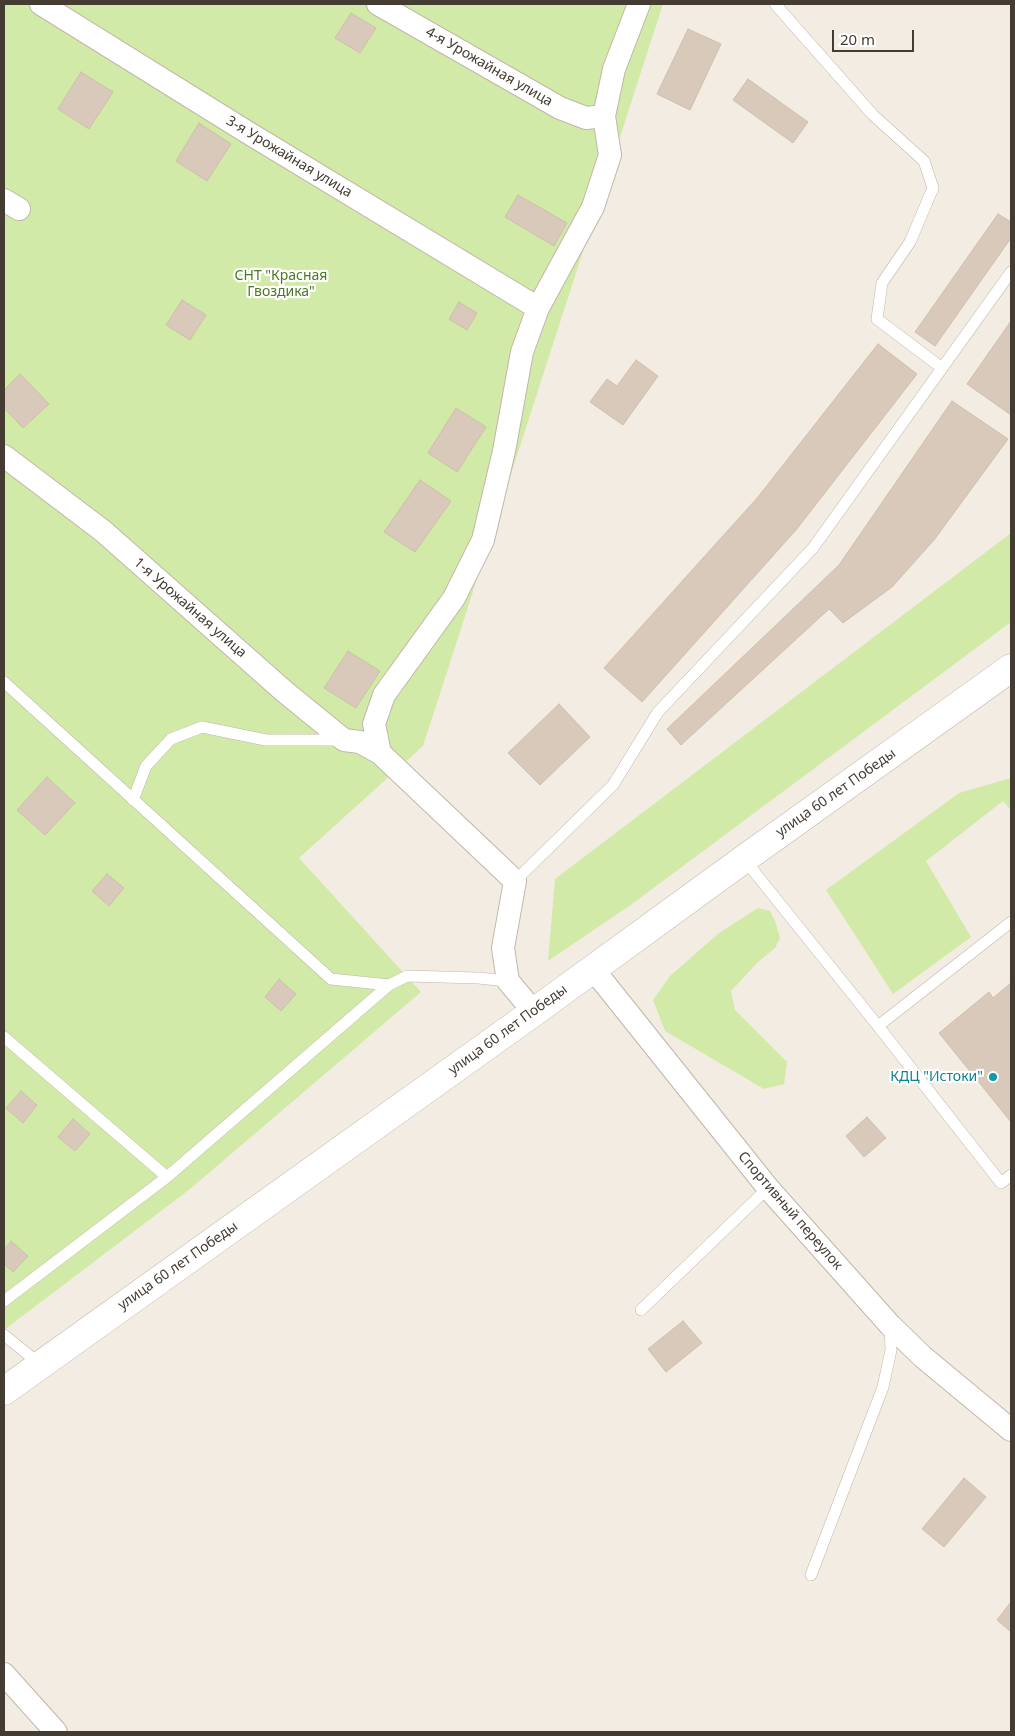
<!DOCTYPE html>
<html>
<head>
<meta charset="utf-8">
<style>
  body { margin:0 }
  #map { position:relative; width:1015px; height:1736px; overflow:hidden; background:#f2ece2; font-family:"Noto Sans",sans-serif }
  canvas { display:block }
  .frame { position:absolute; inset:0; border:5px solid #443c33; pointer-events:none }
  .scale { position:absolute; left:832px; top:30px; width:82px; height:22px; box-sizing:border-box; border:2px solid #443c33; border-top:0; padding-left:6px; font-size:15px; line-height:18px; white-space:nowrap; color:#443c33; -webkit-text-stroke:4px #fff; paint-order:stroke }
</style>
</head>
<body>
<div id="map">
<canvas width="1015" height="1736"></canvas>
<div class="frame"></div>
<div class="scale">20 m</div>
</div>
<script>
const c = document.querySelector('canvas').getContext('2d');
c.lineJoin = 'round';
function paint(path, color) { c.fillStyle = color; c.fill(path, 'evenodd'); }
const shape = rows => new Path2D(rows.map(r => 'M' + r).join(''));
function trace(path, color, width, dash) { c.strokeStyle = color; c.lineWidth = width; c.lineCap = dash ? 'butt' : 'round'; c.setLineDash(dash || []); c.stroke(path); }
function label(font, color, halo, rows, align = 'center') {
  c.font = font + ' "Noto Sans",sans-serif'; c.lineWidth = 4.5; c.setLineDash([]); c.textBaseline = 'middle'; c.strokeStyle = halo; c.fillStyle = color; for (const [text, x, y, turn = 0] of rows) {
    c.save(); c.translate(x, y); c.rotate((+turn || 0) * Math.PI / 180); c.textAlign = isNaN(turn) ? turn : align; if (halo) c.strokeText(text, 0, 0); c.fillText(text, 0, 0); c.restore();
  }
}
paint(shape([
  [4,4,663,4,423,746,299,858,421,992,190,1189,4,1330],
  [1011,533,1011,622,632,904,548,961,555,879],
  [1011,778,1011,810,1003,801,926,861,971,937,893,994,826,890,959,793],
  [758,908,770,911,775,921,780,938,775,948,759,961,731,991,735,1010,787,1062,784,1084,764,1089,665,1031,653,1000,670,976,719,933]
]), '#d2eaa8');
const building = shape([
  [351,13,376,28,360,53,335,38,351,13],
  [688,29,721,44,690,110,657,94,688,29],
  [81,72,113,92,89,129,58,109,81,72],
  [748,79,808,122,793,143,733,100,748,79],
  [199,123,231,144,207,181,176,161,199,123],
  [518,195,567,223,554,246,505,217,518,195],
  [998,214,1011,222,1011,238,935,346,915,332,998,214],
  [182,300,206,315,190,340,166,325,182,300],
  [459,302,477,313,467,330,449,319,459,302],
  [1011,321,1011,415,967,384,1011,321],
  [878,344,917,374,796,530,642,702,604,668,758,497,878,344],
  [636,360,658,376,623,425,590,402,607,379,617,386,636,360],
  [20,374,49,404,23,428,4,408,4,390,20,374],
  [952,401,1008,439,934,540,892,587,843,623,829,609,681,745,667,729,839,565,952,401],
  [456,408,486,427,457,472,428,453,456,408],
  [420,480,451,501,415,552,384,532,420,480],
  [348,651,380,671,356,708,324,688,348,651],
  [559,704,590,737,540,785,508,753,559,704],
  [47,777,75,803,45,835,17,810,47,777],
  [107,874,124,888,109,906,92,891,107,874],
  [279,979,296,994,281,1011,265,997,279,979],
  [1011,983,1011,1122,939,1033,989,992,993,998,1011,983],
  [21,1091,37,1105,23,1123,6,1108,21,1091],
  [867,1117,886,1138,864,1157,846,1136,867,1117],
  [73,1119,90,1134,75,1151,58,1137,73,1119],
  [11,1241,28,1256,13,1272,4,1264,4,1250,11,1241],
  [683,1321,702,1343,666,1372,648,1349,683,1321],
  [964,1478,986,1497,944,1547,922,1529,964,1478],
  [1011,1602,1011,1632,997,1620,1011,1602]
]);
paint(building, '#d8c9ba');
trace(building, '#d0beaa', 1);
const service = shape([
  [775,4,873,115,924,161,933,188,910,242,882,283,877,319,942,368],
  [4,682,331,979,389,985],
  [133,800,146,766,171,739,202,727,266,740,340,740],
  [744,859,878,1026,1011,922],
  [515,881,613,785,658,712,813,548,1011,272],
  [878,1026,1001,1183,1011,1175],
  [4,1037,167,1177],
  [4,1301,167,1177,389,985,407,976,478,978,508,981],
  [641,1310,768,1188],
  [4,1335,40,1364],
  [811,1575,883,1387,891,1350,890,1326]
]);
const minor = shape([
  [41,4,247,132,538,308],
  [378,4,560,108,586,118,604,116],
  [4,200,19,209],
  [4,456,103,531,285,692,344,740,360,742,380,753],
  [593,969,768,1188,890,1325,923,1357,1011,1430],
  [534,1012,508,981,503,948,515,881,380,753,374,724,384,695,454,598,483,540,504,451,522,352,538,308,593,207,610,155,604,116,614,69,639,4],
  [4,1674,56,1732]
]);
const tertiary = shape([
  [4,1391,534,1012,744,859,1011,668]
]);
trace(service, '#c1b6a8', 12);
trace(minor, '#c1b6a8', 24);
trace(tertiary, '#c1b6a8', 29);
trace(service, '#fff', 11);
trace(minor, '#fff', 22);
trace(tertiary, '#fff', 28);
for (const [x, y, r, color] of [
  [993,1077,5,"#0f9aa8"]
]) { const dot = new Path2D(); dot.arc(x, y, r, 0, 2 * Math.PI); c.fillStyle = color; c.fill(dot); trace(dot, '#fff', 2); }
label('14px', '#443c33', '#fff', [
  ["4-я Урожайная улица",489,67,30],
  ["3-я Урожайная улица",289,157,31],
  ["1-я Урожайная улица",190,608,41],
  ["улица 60 лет Победы",836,793,-35],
  ["улица 60 лет Победы",508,1030,-36],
  ["Спортивный переулок",790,1211,49],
  ["улица 60 лет Победы",178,1266,-35]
]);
label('14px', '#4b7923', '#fff', [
  ["СНТ \"Красная",281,276],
  ["Гвоздика\"",281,292]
]);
label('14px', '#0d838f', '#fff', [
  ["КДЦ \"Истоки\"",983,1077]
], 'right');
</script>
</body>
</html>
